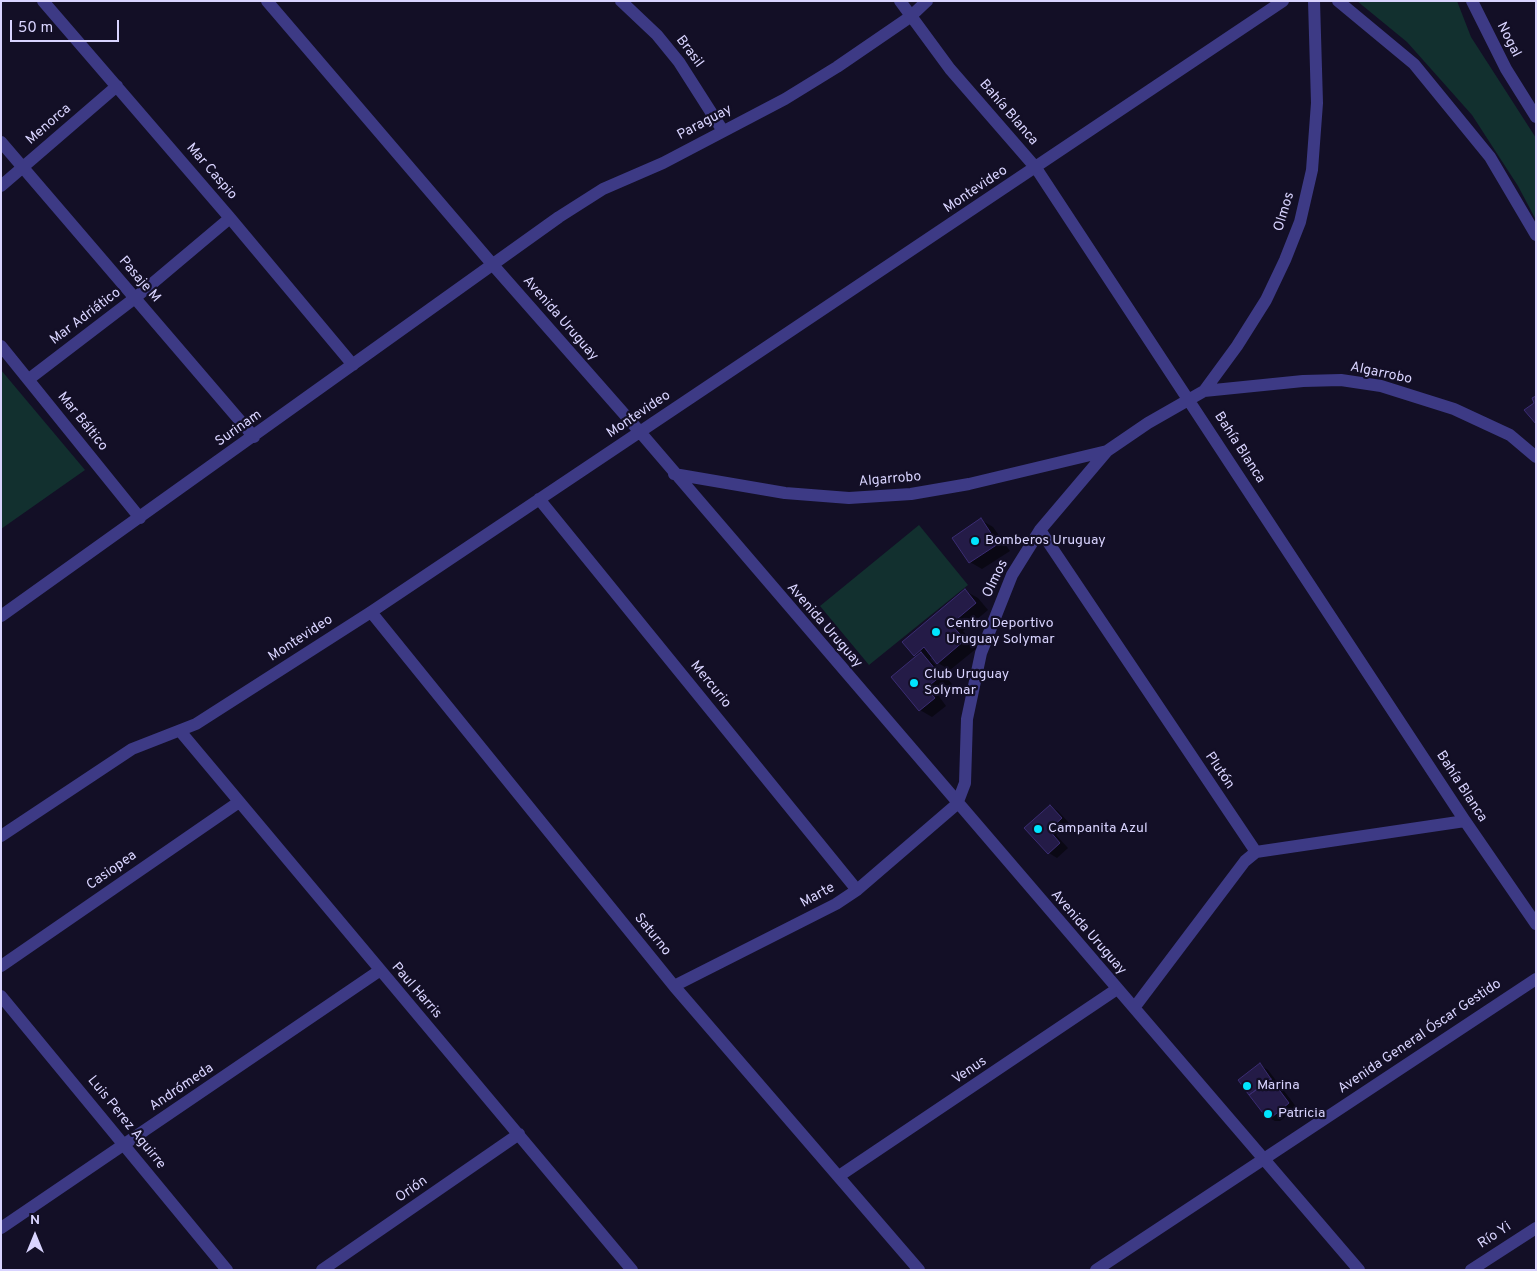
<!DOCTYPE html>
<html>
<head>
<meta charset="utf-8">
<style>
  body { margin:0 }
  #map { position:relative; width:1537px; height:1271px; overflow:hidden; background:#130f26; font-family:Overpass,sans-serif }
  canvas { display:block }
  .frame { position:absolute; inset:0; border:2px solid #d9d4ff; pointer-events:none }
  .north { position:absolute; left:10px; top:1211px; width:50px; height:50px; -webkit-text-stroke:4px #130f26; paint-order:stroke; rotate:0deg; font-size:14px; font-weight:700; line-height:20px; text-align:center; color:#d9d4ff }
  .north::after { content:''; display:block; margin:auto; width:18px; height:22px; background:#d9d4ff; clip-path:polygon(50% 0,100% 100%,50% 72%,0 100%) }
  .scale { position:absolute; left:10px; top:20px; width:109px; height:22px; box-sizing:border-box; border:2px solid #d9d4ff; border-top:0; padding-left:6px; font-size:15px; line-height:18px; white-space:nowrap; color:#d9d4ff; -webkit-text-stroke:4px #130f26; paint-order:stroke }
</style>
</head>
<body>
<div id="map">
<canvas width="1537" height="1271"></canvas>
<div class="frame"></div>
<div class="north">N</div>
<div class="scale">50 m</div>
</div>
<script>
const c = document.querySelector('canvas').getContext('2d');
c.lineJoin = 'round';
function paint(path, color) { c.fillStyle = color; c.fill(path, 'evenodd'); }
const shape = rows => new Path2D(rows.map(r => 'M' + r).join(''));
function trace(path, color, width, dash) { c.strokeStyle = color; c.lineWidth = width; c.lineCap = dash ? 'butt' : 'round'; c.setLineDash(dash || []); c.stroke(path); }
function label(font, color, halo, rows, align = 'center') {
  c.font = font + ' Overpass,sans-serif'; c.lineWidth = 4.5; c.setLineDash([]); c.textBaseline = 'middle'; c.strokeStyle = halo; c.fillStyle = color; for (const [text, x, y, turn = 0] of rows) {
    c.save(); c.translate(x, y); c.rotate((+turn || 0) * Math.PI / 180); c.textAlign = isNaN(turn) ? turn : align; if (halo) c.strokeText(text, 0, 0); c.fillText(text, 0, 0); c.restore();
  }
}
paint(shape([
  [1357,1,1457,1,1471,37,1536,138,1536,220,1518,186,1472,115,1407,42],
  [1,370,85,470,1,529],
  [919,525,968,585,869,665,820,606]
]), '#12302f');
paint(shape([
  [981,520,993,527,1010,551,982,569,970,562],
  [965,591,978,598,988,610,963,631,977,648,950,670,938,663,933,657,930,659,952,684,938,695,946,706,932,717,920,710,918,656,915,655],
  [1050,806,1058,811,1069,823,1056,835,1068,848,1057,858,1049,853,1026,828],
  [1260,1065,1268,1070,1297,1108,1280,1121,1275,1121,1266,1116]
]), '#0007');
const building = shape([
  [1536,396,1536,424,1524,410,1534,403,1532,398,1536,396],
  [981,518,998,544,969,563,952,538,981,518],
  [965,589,976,603,951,624,965,640,937,664,924,647,914,656,902,642,965,589],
  [921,652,941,676,926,688,935,698,919,711,891,677,921,652],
  [1050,805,1062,818,1049,830,1060,843,1048,854,1024,828,1050,805],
  [1260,1063,1271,1079,1249,1095,1238,1080,1260,1063],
  [1271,1079,1289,1103,1272,1117,1266,1117,1249,1095,1271,1079]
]);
paint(building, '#241b47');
trace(building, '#3b2d73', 1);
trace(shape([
  [43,1,230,218,353,365],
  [267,1,493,265,640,432,1359,1270],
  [621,1,657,35,679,62,723,131],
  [900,1,950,69,1036,168,1465,821,1536,924],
  [1338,1,1414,64,1490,157,1536,235],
  [1472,1,1506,69,1536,117],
  [1,142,254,437],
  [1,186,117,86],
  [1,346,140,518],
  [29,379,135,298,230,218],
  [1204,391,1303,381,1341,380,1381,386,1454,409,1510,435,1536,457],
  [674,474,785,493,849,498,911,494,969,484,1107,451],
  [539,499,857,890],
  [1040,530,1256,852],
  [371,612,674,986,919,1270],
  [1,616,559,217,603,189,663,163,785,99,837,67,910,17,927,1],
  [180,731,632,1270],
  [1,836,132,749,196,724,371,612,1283,1],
  [1256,852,1465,821],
  [1,966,239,802],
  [674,986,836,904,857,890,957,804,965,783,967,719,981,653,1012,575,1040,530,1107,451,1148,423,1204,391,1237,346,1266,300,1285,260,1300,222,1312,170,1317,103,1314,1],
  [1,996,227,1270],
  [1134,1008,1245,861,1256,852],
  [839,1176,1117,989],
  [1,1228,379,971],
  [322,1270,519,1134],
  [1096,1270,1536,979],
  [1471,1270,1536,1228]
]), '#3d3a85', 12);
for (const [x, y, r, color] of [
  [975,541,5,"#00e5ff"],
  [936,632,5,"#00e5ff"],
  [914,683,5,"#00e5ff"],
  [1038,829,5,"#00e5ff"],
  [1247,1086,5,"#00e5ff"],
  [1268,1114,5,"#00e5ff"]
]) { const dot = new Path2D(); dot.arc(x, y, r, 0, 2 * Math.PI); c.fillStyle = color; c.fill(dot); trace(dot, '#130f26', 2); }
label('14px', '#d9d4ff', '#130f26', [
  ["Nogal",1508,40,63],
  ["Brasil",689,52,53],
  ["Bahía Blanca",1008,113,49],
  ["Paraguay",705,123,-28],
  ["Menorca",49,125,-41],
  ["Mar Caspio",211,172,49],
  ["Montevideo",976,190,-34],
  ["Olmos",1285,212,-73],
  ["Pasaje M",139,280,49],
  ["Mar Adriático",86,317,-37],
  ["Avenida Uruguay",560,319,49],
  ["Algarrobo",1381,374,12],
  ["Montevideo",639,415,-34],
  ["Mar Báltico",82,422,51],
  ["Surinam",239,429,-35],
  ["Bahía Blanca",1239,448,57],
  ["Algarrobo",890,480,-5],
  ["Olmos",996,579,-64],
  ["Avenida Uruguay",824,626,49],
  ["Montevideo",301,639,-33],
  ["Mercurio",710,685,51],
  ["Plutón",1219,771,56],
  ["Bahía Blanca",1461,787,57],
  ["Casiopea",112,871,-35],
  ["Marte",818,896,-29],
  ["Avenida Uruguay",1088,933,49],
  ["Saturno",652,935,51],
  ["Paul Harris",416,991,49],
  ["Avenida General Óscar Gestido",1420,1037,-34],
  ["Venus",970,1071,-34],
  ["Andrómeda",182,1088,-34],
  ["Luis Perez Aguirre",126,1123,51],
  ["Orión",412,1190,-35],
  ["Río Yi",1495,1236,-33]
]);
label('14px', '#d9d4ff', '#130f26', [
  ["Bomberos Uruguay",985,541],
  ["Centro Deportivo",946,624],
  ["Uruguay Solymar",946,640],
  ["Club Uruguay",924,675],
  ["Solymar",924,691],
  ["Campanita Azul",1048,829],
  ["Marina",1257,1086],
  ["Patricia",1278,1114]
], 'left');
</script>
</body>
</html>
